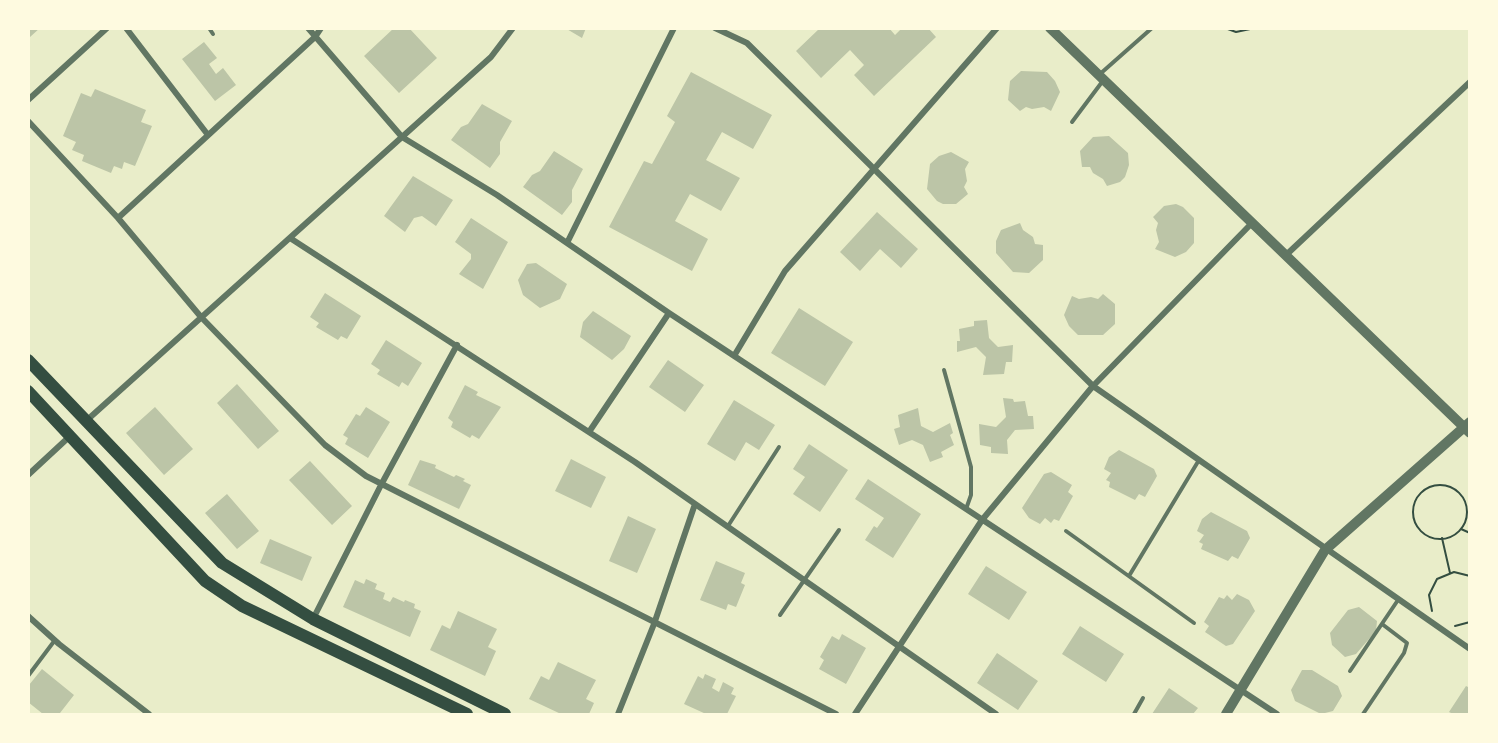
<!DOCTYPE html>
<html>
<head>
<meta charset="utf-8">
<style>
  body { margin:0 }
  #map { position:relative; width:1498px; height:743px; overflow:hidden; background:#e9edc9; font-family:Jost,sans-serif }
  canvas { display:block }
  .frame { position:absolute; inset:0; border:30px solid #fefae0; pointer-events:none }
</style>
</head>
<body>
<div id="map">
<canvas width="1498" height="743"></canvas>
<div class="frame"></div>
</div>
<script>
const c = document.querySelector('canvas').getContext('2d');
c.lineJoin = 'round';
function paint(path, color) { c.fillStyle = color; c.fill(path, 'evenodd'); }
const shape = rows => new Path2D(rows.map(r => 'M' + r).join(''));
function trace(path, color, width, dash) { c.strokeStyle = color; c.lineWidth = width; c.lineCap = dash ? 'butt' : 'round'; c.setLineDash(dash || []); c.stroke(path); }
paint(shape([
  [28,28,40,28,30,37],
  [394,28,409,28,437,58,399,93,364,56],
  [565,28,586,28,582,38],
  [820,28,889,28,895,35,902,28,928,28,936,37,874,96,854,75,864,65,850,50,821,78,796,51],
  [204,42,217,58,209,64,216,74,223,68,236,85,215,101,182,59],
  [1021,71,1047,72,1055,81,1060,92,1051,111,1044,107,1032,109,1026,107,1020,111,1008,100,1010,81],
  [691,72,772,115,753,149,722,132,706,160,740,178,721,211,690,194,675,221,708,239,692,271,609,227,644,161,652,164,675,122,667,116],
  [95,89,146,110,141,122,152,126,135,166,124,162,122,169,114,166,111,173,82,161,84,155,72,150,76,142,63,136,81,93,91,97],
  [482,104,512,121,500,142,500,154,490,168,451,140,461,127,468,124],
  [1109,136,1128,153,1129,165,1125,177,1120,182,1107,186,1103,179,1093,173,1090,167,1082,167,1080,151,1093,137],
  [554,151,583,169,572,190,572,202,562,215,523,187,532,175,540,171],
  [951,152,969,162,965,169,967,181,964,187,968,194,956,204,943,204,937,201,927,189,930,164,939,156],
  [413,176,453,200,436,226,422,216,414,218,405,232,384,216],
  [1176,204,1183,207,1194,218,1194,243,1186,252,1175,257,1155,249,1159,242,1156,230,1158,223,1153,217,1164,206],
  [877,212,918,249,901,268,880,249,860,271,840,252],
  [471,218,508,242,483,289,459,274,471,259,471,254,455,242],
  [1020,223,1023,230,1033,237,1035,244,1043,245,1043,260,1029,273,1013,272,996,253,996,241,1001,230],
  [536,263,567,284,560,299,540,308,523,295,518,280,527,264],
  [325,293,361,316,347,339,341,336,338,340,316,327,319,323,310,317],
  [1103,294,1115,304,1115,324,1103,335,1078,335,1069,326,1064,315,1072,296,1079,299,1091,297,1098,299],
  [799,308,853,342,825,386,771,353],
  [593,311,631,336,624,349,612,360,580,337,583,322],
  [987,320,989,338,998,347,1013,345,1012,362,1006,362,1004,374,983,375,986,357,976,347,957,352,957,341,960,341,959,329,974,326,974,321],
  [386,340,422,363,408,386,402,382,399,387,377,374,380,370,371,364],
  [668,360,704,385,685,412,649,387],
  [237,384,279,431,258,449,217,403],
  [465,385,478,392,476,395,501,407,479,439,472,435,470,438,451,427,453,422,448,418],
  [1003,398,1013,399,1014,402,1025,401,1028,416,1033,416,1034,429,1015,430,1007,440,1008,454,991,453,991,447,980,445,979,424,996,427,1006,417],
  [734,400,775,425,759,450,746,442,735,461,707,444],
  [155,407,193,449,164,475,126,433],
  [366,407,390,422,368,458,345,444,348,438,343,435,356,414,360,416],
  [918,408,921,426,933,432,950,423,953,433,950,435,954,445,941,452,943,457,930,462,923,445,912,440,899,445,894,429,900,427,898,415],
  [809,444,848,470,820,512,793,494,805,477,793,469],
  [1119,450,1154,469,1157,476,1145,497,1139,494,1135,500,1109,487,1110,482,1106,480,1111,473,1104,469,1109,457],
  [571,459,606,477,591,508,555,491],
  [420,460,436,465,435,468,454,477,456,475,465,479,463,481,471,485,459,509,408,485],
  [310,461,352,506,332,525,289,480],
  [1051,472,1072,485,1068,492,1073,496,1059,521,1054,519,1051,523,1045,518,1040,524,1029,518,1022,508,1044,474],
  [868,479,921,514,893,558,865,540,874,526,877,528,884,518,855,499],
  [227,494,259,531,237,549,205,513],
  [1211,512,1247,531,1250,538,1238,559,1232,556,1228,561,1201,549,1203,544,1199,542,1204,535,1197,531,1202,519],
  [628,516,656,529,637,573,609,561],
  [270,539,312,557,302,581,260,563],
  [716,561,745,573,741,583,745,585,736,607,728,604,726,610,700,600],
  [986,566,1027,592,1009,620,968,594],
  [366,579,377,584,375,589,385,593,383,599,390,602,393,597,404,602,405,600,415,604,414,608,421,611,410,637,343,607,355,580,364,584],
  [1237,594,1249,600,1255,611,1233,644,1226,646,1205,632,1209,626,1204,622,1219,597,1224,599,1227,595,1232,600],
  [1359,607,1377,621,1376,631,1356,654,1345,657,1332,645,1330,633,1348,610],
  [458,611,497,629,488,647,496,651,485,676,430,650,442,625,450,629],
  [1080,626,1124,654,1106,682,1062,654],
  [842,634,866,648,846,684,819,669,824,660,820,657,832,636,839,640],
  [997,653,1038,681,1018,710,977,683],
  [558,662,596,680,586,699,594,703,589,714,561,714,529,699,541,676,549,680],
  [42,669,74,695,60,713,43,714,28,702,29,685],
  [1302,670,1312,670,1338,686,1342,696,1333,711,1321,714,1295,701,1291,690],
  [705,674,716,679,712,688,719,692,723,682,734,688,731,694,736,696,727,714,706,714,684,704,698,676,703,679],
  [1466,686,1470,688,1470,714,1453,714,1449,712],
  [1169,688,1198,708,1193,714,1152,714]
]), '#bcc5a7');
trace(shape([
  [1225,28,1236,32,1255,28],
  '1413 512a27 27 0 1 1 54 0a27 27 0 1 1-54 0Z',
  [1461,529,1470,533],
  [1442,538,1450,573],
  [1432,611,1429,595,1437,579,1454,572,1470,576],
  [1455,626,1470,622]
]), '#344e41', 2);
trace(shape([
  [209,28,213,34],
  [1100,74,1152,28],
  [1072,122,1102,82],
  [944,370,971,467,971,495,966,509],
  [728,526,779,447],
  [1066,531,1194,623],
  [1129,576,1199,460],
  [780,615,839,530],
  [1350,671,1398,600],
  [28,676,55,640],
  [1134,714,1143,698],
  [1363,714,1404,653,1407,643,1382,624]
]), '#617663', 4);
trace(shape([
  [126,28,208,135],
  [308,28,402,137,497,195,669,313,1277,714],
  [715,28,747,43,1093,386,1470,649],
  [28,100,107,28],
  [28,121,118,218,201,317,325,445,366,476,836,714],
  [118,218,315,37,321,28],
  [290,238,635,462,996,714],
  [567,243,674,28],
  [1285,256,1470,82],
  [734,356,785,271,997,28],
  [86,421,491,57,513,28],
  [589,432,669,313],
  [28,475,69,437],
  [28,616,59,644,149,714],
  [313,619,381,485,457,345],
  [618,714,654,624,695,504],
  [855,714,982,520,1093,386,1251,224]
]), '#617663', 6);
trace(shape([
  [1050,28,1470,433],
  [1226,714,1325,550,1470,422]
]), '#617663', 10);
trace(shape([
  [28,360,222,563,313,619,505,714],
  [28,391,205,581,242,606,467,714]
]), '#344e41', 12);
</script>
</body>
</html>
